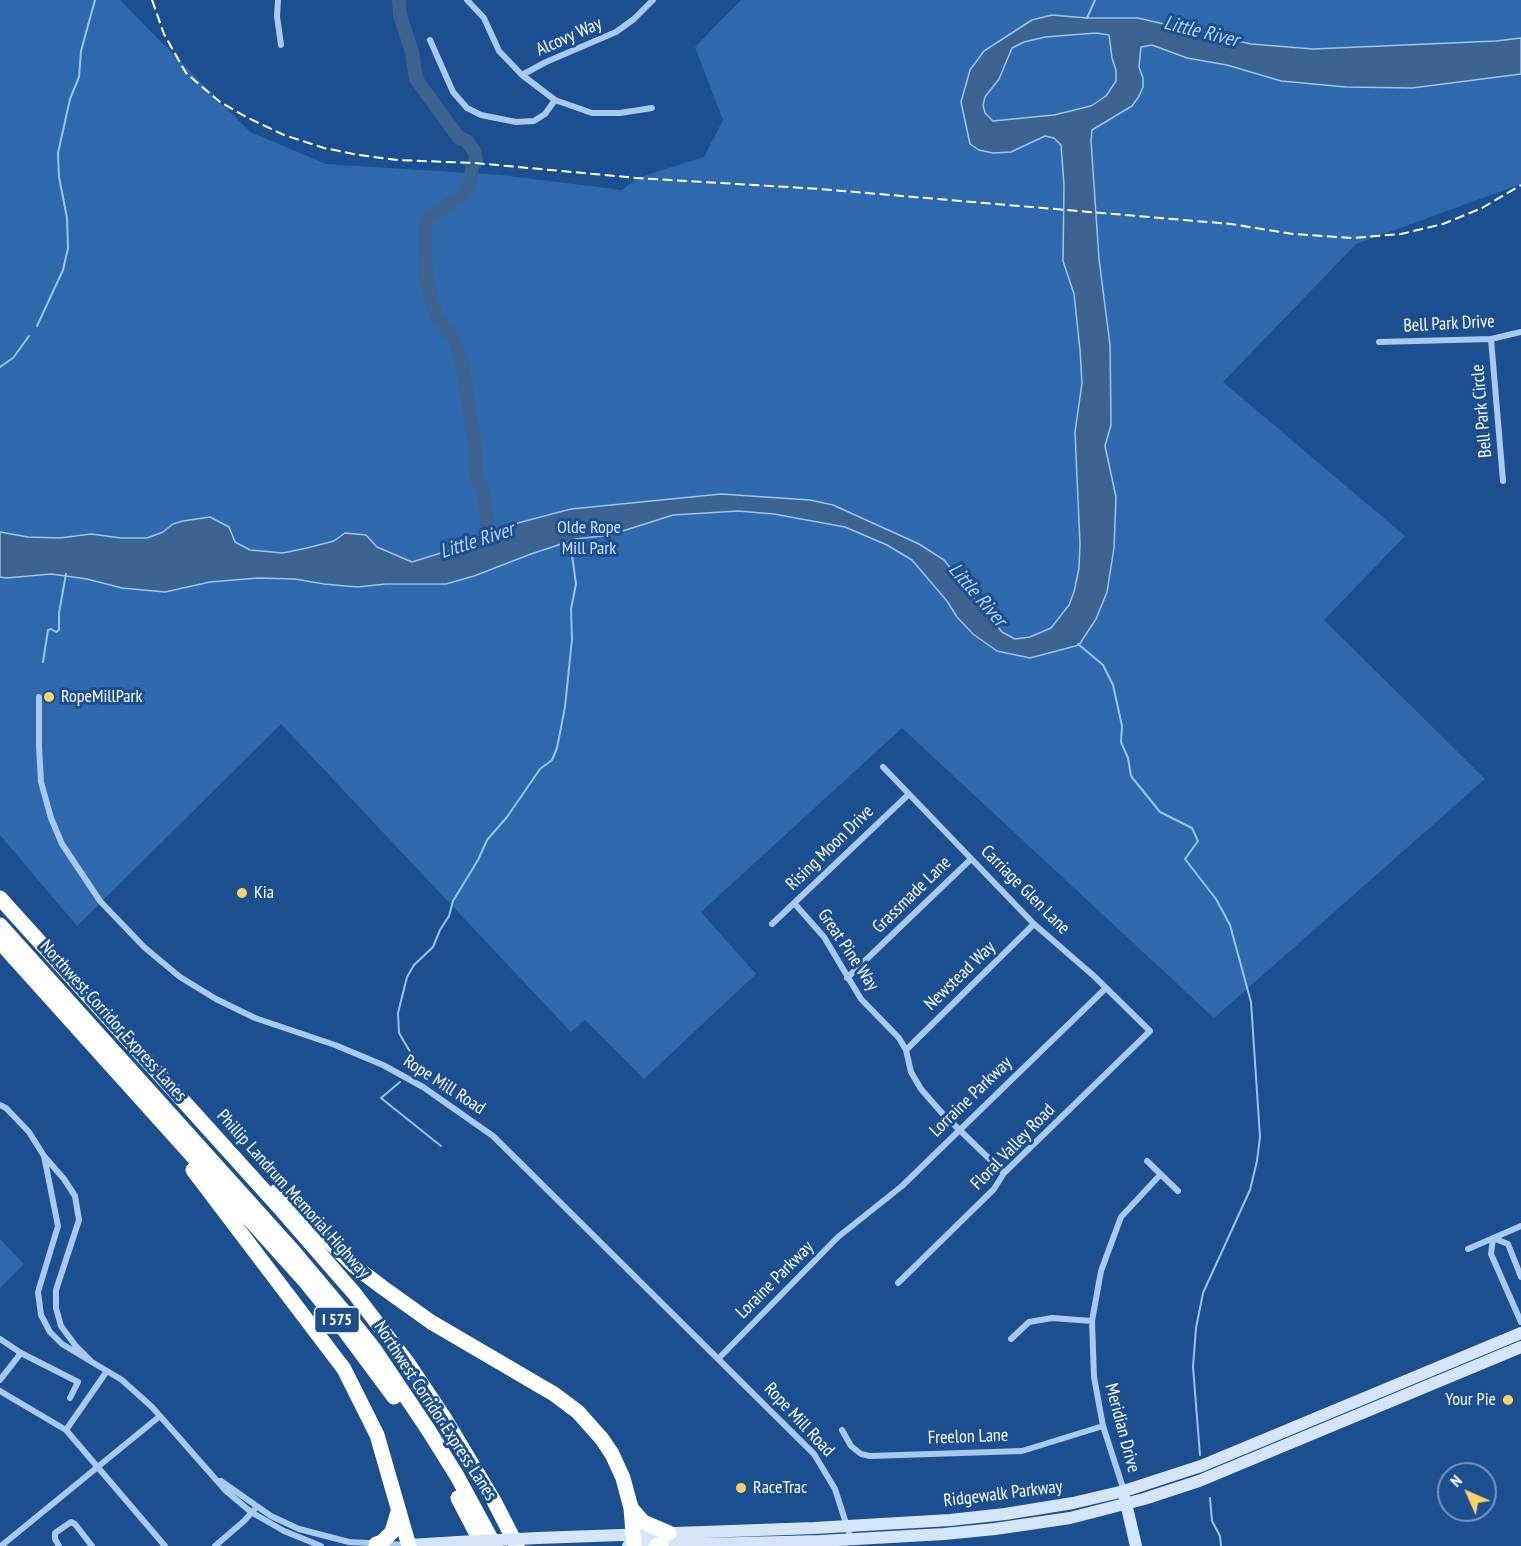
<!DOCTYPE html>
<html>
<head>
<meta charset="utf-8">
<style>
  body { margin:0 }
  #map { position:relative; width:1521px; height:1546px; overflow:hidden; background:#1b4f8f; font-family:"PT Sans Narrow",sans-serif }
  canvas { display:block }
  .north { position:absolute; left:1437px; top:1462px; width:60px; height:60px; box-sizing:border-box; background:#1b4f8f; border:2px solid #7695bc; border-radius:50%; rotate:315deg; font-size:16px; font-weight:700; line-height:24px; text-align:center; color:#fff }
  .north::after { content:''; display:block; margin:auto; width:21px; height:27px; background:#ffd166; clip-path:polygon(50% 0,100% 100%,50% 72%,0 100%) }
</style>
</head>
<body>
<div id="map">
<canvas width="1521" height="1546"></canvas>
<div class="north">N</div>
</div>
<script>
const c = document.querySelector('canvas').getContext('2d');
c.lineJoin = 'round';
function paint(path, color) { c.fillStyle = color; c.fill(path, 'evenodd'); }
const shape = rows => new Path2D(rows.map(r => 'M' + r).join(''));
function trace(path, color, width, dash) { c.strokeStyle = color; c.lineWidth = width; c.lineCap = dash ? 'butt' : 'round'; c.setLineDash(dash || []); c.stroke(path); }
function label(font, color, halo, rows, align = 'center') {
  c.font = font + ' "PT Sans Narrow",sans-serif'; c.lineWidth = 6; c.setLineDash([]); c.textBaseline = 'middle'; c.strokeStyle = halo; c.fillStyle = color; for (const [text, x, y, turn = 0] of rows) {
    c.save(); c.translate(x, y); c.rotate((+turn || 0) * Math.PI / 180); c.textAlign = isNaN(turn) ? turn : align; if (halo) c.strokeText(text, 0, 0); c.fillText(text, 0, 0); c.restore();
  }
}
paint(shape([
  [0,0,120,0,250,132,326,164,501,175,622,190,637,178,704,157,723,120,695,47,741,0,1521,0,1521,184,1356,244,1223,382,1405,536,1324,620,1485,779,1214,1018,902,728,701,912,756,974,644,1079,585,1020,571,1032,281,724,77,926,0,835],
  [0,1239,24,1264,0,1288]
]), '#2e69ad');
const water = shape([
  [1052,15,1087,18,1138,18,1251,44,1313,49,1496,41,1521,38,1521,74,1412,88,1346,87,1281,81,1227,65,1187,58,1152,45,1141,47,1139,67,1143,78,1143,87,1139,96,1132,106,1092,130,1091,141,1099,259,1110,345,1111,425,1105,446,1116,497,1114,548,1107,592,1096,619,1079,645,1030,658,997,651,973,634,957,617,947,601,912,560,887,545,845,527,774,514,738,511,673,515,610,535,576,539,531,554,474,576,446,584,386,584,357,587,324,584,295,579,258,578,210,582,165,592,122,588,87,579,51,574,6,578,0,577,0,532,28,537,60,538,91,534,121,538,147,538,163,532,173,524,183,521,210,517,229,527,235,542,250,550,283,553,307,548,334,541,345,533,366,535,377,547,412,562,486,539,495,529,571,509,721,494,810,500,833,505,919,544,944,560,1002,632,1015,639,1030,637,1051,628,1069,605,1074,592,1079,568,1080,544,1075,432,1082,383,1080,350,1074,294,1063,261,1064,185,1061,145,1054,138,1045,136,1011,152,993,153,979,150,970,144,961,102,970,70,984,51,1032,20,1052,15],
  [1096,33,1109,35,1112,58,1116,70,1116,81,1106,96,1091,106,1054,115,993,121,985,113,983,105,985,97,999,79,1012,48,1024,42,1045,37,1096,33]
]);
paint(water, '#3c6290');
trace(water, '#9cc4f0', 1.5);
trace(shape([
  [1087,18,1095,0],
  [37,326,63,270,68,248,67,218,59,177,58,153,70,99,79,77,81,51,95,0],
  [0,367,13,358,29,336],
  [1078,644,1103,665,1113,685,1122,726,1121,742,1128,758,1131,776,1160,812,1192,828,1198,841,1185,859,1216,899,1230,925,1251,1002,1260,1137,1257,1161,1250,1190,1203,1293,1196,1328,1193,1367,1200,1455],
  [43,662,48,630,51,629,56,632,59,630,59,613,66,574],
  [416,1062,399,1033,398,1013,407,977,414,965,433,947,440,930,449,916,453,901,478,860,487,840,507,817,540,769,552,760,557,748,565,707,572,639,571,609,576,584,570,540],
  [400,1082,381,1098,441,1146],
  [1210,1498,1212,1521,1220,1536,1221,1546]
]), '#9cc4f0', 2);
trace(shape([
  [399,0,400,15,412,52,416,79,459,138,467,141,475,153,476,162],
  [472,167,471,179,463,195,434,213,427,219,425,230,426,281,429,285,431,299,437,316,456,344,462,364,475,447,475,470,484,496,489,536,495,552]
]), '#3c6290', 14);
trace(shape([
  [278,0,277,16,281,45],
  [467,0,484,18,499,51,522,75,555,100,592,113,620,113,652,108],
  [430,40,453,92,467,108,481,115,516,122,534,121,545,114,555,100],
  [522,75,546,62,616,32,634,19,653,0],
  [1491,339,1503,481],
  [1379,342,1491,339,1521,332],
  [39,697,39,746,41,782,51,818,62,844,100,901,144,947,180,977,216,999,255,1018,335,1045,383,1065,423,1087,493,1136,814,1454,835,1489,851,1539],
  [883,767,1034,924,1095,977,1150,1031,1004,1173,994,1189,898,1283],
  [794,903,824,937,861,999,899,1038,906,1050,911,1072,921,1089,941,1112,1004,1173],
  [772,924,909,794],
  [847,978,971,859],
  [906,1050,1034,924],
  [0,1105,6,1108,29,1132,44,1156],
  [1147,1161,1178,1191],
  [1468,1249,1521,1226],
  [1521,1277,1508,1244,1493,1238,1491,1254,1521,1322],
  [0,1339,21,1353,0,1380],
  [1011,1339,1029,1322,1052,1318,1092,1321],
  [21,1353,78,1382,70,1398],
  [719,1358,838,1237,902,1186,1106,988],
  [90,1360,75,1345,61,1326,56,1308,56,1290,79,1220,75,1196,64,1179,44,1156,58,1226,38,1292,41,1315,50,1332,62,1344,122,1380,152,1407,226,1491,251,1512,284,1531,321,1546],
  [0,1391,66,1430,165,1546],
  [66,1430,107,1371],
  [842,1430,851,1446,861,1454,870,1456,1022,1451,1103,1426],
  [221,1481,271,1516,299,1529,349,1542,408,1545],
  [1124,1491,1103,1426,1094,1377,1092,1321,1101,1271,1121,1217,1160,1175],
  [1,1546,160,1416],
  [59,1546,55,1539,55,1533,71,1522,75,1524,92,1546],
  [215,1546,244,1521,254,1510]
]), '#a9c9ee', 6);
trace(shape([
  [1125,1499,1136,1546],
  [538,1538,814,1528,950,1520,1005,1514,1073,1503,1124,1491,1201,1466,1521,1333],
  [409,1545,458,1542],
  [628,1546,821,1541,944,1534,995,1529,1070,1518,1144,1499,1199,1481,1521,1347]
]), '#d6e6fa', 12);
trace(shape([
  [0,898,279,1207,354,1293,407,1362,445,1419,494,1501,517,1546],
  [0,925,294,1252,351,1320,374,1349,429,1431,457,1476,495,1546],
  [0,942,305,1281,339,1323,394,1397],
  [193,1170,344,1369,377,1435,409,1546],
  [277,1191,353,1265,382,1287,431,1322,554,1394,578,1412,602,1439,612,1454,623,1478,631,1508,634,1546],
  [458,1498,483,1546],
  [631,1508,643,1522,669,1533],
  [376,1544,382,1542,392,1532,398,1512],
  [656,1546,661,1544]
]), '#fff', 15);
trace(shape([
  [152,0,164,34,186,73,220,102,246,117,284,135,324,148,359,155,397,160,475,163,637,178,820,189,1231,224,1293,234,1353,238,1401,234,1443,224,1482,208,1521,185]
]), '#fff', 2, [10, 4.5]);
trace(shape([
  [458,1542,538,1538]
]), '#d6e6fa', 12);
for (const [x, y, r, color] of [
  [49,697,6,"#ffd166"],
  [242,893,6,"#ffd166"],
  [1508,1400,6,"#ffd166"],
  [741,1488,6,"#ffd166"]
]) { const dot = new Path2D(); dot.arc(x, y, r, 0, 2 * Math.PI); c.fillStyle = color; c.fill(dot); trace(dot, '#1b4f8f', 2); }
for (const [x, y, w] of [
  [337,1320,45]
]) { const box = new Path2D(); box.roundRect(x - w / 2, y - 13, w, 26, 4.5); c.fillStyle = '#1b4f8f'; c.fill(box); trace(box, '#fff', 1.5); }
label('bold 16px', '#fff', null, [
  ["I 575",337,1320]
]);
label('18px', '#fff', '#1b4f8f', [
  ["Alcovy Way",569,37,-24],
  ["Bell Park Drive",1449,324,-3],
  ["Bell Park Circle",1482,411,-95],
  ["Rising Moon Drive",830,848,-44],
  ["Carriage Glen Lane",1025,890,45],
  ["Grassmade Lane",912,895,-44],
  ["Great Pine Way",848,950,56],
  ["Newstead Way",960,976,-44],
  ["Northwest Corridor Express Lanes",113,1021,48],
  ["Rope Mill Road",444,1085,33],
  ["Lorraine Parkway",971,1097,-44],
  ["Floral Valley Road",1013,1147,-46],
  ["Phillip Landrum Memorial Highway",293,1194,48],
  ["Loraine Parkway",775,1280,-45],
  ["Northwest Corridor Express Lanes",435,1411,57],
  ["Rope Mill Road",799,1420,47],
  ["Meridian Drive",1122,1428,75],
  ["Freelon Lane",968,1437,-2],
  ["Ridgewalk Parkway",1003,1494,-7]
]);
label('18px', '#cfe3fa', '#1b4f8f', [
  ["Olde Rope",589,528],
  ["Mill Park",589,549]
]);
label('18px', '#fff', '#1b4f8f', [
  ["RopeMillPark",61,697],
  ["Kia",254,893],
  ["Your Pie",1496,1400,"right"],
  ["RaceTrac",753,1488]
], 'left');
label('italic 20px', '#b5d3f5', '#1b4f8f', [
  ["Little River",1201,32,14],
  ["Little River",477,541,-18],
  ["Little River",977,595,49]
]);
</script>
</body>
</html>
